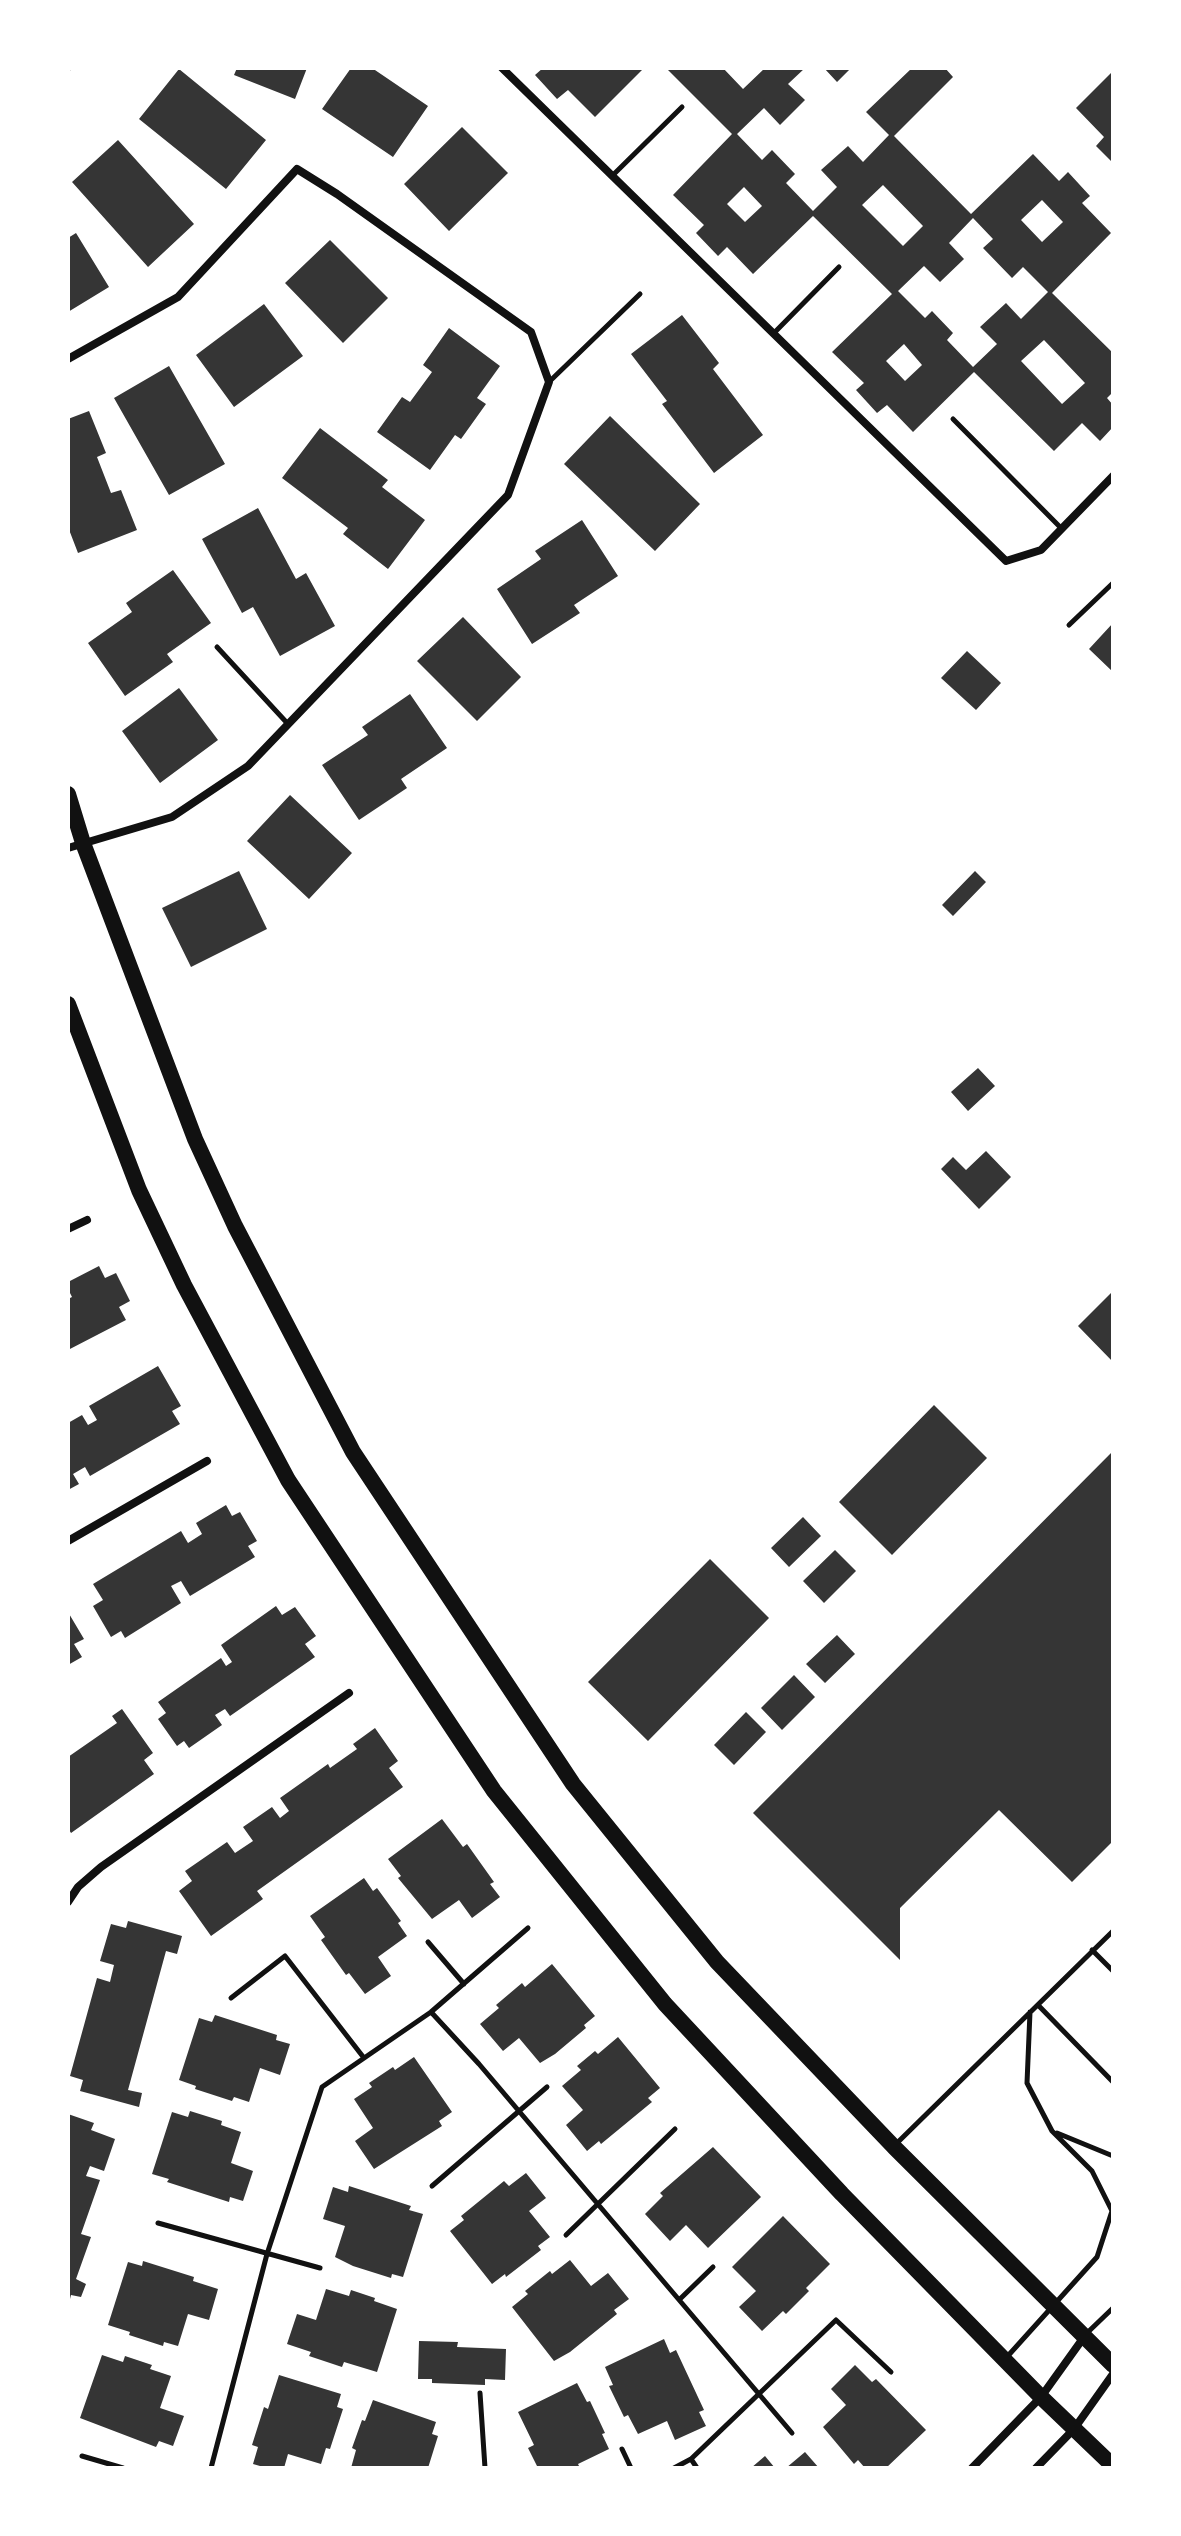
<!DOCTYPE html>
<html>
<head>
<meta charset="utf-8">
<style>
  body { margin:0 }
  #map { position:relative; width:1181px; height:2536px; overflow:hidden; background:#fff; font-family:"Public Sans",sans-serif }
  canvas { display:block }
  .frame { position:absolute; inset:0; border:70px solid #fff; pointer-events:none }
</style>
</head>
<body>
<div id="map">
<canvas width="1181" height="2536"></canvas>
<div class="frame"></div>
</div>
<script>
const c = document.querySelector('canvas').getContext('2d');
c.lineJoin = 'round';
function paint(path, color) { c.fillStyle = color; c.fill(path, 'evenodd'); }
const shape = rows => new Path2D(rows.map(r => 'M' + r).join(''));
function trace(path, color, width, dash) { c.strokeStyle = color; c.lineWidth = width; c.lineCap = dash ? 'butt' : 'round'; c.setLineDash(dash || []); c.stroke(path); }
paint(shape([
  [237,68,307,68,295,99,234,75],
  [351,68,372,68,428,106,393,157,322,109],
  [543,68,644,68,595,117,568,90,557,99,535,75],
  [666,68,723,68,743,89,765,68,805,68,788,84,805,100,780,125,764,108,737,134,762,160,772,150,795,174,786,183,813,211,837,187,821,170,848,146,863,162,889,135,866,112,912,68,945,68,953,77,894,136,971,214,1033,154,1059,181,1068,172,1090,196,1082,203,1111,233,1052,293,1113,353,1113,392,1107,398,1113,405,1113,427,1100,441,1082,423,1054,451,974,372,913,432,887,405,877,413,856,390,864,383,832,352,892,294,813,216,753,274,727,247,718,256,696,233,704,225,673,195,732,134],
  [883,185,923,226,903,246,862,205],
  [744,187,762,206,745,222,727,204],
  [1042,200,1063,222,1042,242,1021,220],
  [973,218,993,239,983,248,1012,278,1023,267,1048,292,1021,319,1006,303,980,327,997,344,973,367,947,340,953,333,932,311,925,318,898,291,924,266,940,282,964,259,949,243],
  [1044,340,1085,383,1062,404,1021,361],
  [904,344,922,365,905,381,886,361],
  [824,68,851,68,837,82],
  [179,69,266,140,226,189,139,119],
  [1113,71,1113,163,1096,146,1104,137,1076,108],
  [462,127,508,173,449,231,404,184],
  [118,140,194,224,148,267,72,182],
  [76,233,109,287,68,312,68,238],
  [330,240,388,298,343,343,285,283],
  [264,304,303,356,234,407,196,355],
  [682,315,719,363,713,369,763,435,714,473,662,404,667,401,631,354],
  [449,328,500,366,477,398,486,404,461,439,455,435,430,470,377,432,402,397,410,402,432,372,423,365],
  [169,366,225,464,169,495,114,398],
  [89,411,106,453,97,457,111,493,121,490,137,530,78,553,68,527,68,419],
  [610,416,700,504,655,551,564,464],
  [320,428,388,480,382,487,425,520,388,569,343,534,348,528,282,478],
  [258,508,296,579,306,573,335,626,280,656,253,607,242,613,202,539],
  [582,520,618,576,574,605,580,613,532,644,497,589,541,559,535,551],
  [173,570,211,623,167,654,173,662,125,696,88,643,132,612,126,603],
  [463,617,521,677,477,721,417,661],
  [1113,623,1113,672,1089,649],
  [967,651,1001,683,976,710,941,678],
  [179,688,218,740,160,783,122,731],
  [410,694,447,748,401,779,407,788,359,820,322,765,368,735,362,727],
  [290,795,352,853,309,899,247,841],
  [239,871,267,929,191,967,162,908],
  [975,871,986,882,953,916,942,905],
  [978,1068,995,1086,968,1111,951,1092],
  [986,1151,1011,1177,979,1209,941,1169,953,1157,966,1170],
  [99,1266,105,1278,116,1273,130,1301,119,1307,126,1320,68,1350,68,1299,72,1297,68,1289,68,1282],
  [1113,1291,1113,1362,1078,1326],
  [158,1366,181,1406,172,1411,180,1424,90,1476,85,1467,73,1474,79,1484,68,1490,68,1423,82,1415,88,1425,97,1420,89,1406],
  [934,1405,987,1458,892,1555,839,1502],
  [1113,1451,1113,1841,1072,1882,999,1810,900,1908,900,1960,753,1813],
  [226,1505,232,1516,240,1512,257,1541,248,1546,255,1557,190,1596,181,1581,171,1586,181,1603,125,1638,121,1631,111,1637,93,1606,103,1600,93,1584,181,1531,188,1543,202,1534,196,1523],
  [803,1517,821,1536,789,1567,771,1548],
  [835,1550,856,1571,824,1603,803,1581],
  [710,1559,769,1618,648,1741,588,1682],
  [276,1606,282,1615,295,1607,316,1636,305,1644,315,1657,230,1716,225,1709,215,1715,222,1725,189,1748,184,1741,177,1746,158,1719,166,1713,158,1702,221,1658,226,1666,232,1662,221,1645],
  [68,1612,84,1639,74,1644,82,1657,68,1665],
  [837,1635,855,1654,825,1683,806,1664],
  [794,1675,815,1697,782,1730,761,1708],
  [122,1709,153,1753,144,1760,154,1774,71,1833,68,1828,68,1757,117,1723,112,1716],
  [746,1712,766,1732,734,1765,714,1745],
  [375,1728,398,1761,389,1768,403,1787,257,1891,263,1899,211,1936,179,1891,192,1881,185,1871,227,1842,235,1853,253,1841,243,1827,272,1807,280,1818,289,1811,280,1798,328,1764,330,1768,357,1749,353,1744],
  [442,1819,463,1847,467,1844,494,1882,490,1884,500,1897,472,1918,459,1900,432,1919,398,1878,401,1876,388,1859],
  [364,1878,373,1891,377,1888,401,1921,398,1923,407,1936,378,1957,391,1976,365,1994,349,1973,346,1975,321,1940,325,1937,310,1916],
  [128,1921,182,1936,177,1954,166,1951,128,2090,142,2093,139,2107,80,2091,83,2080,70,2076,97,1978,110,1982,114,1965,100,1961,111,1924,126,1928],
  [552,1964,595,2016,584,2025,586,2028,555,2054,540,2063,519,2038,503,2051,480,2024,499,2008,496,2005,522,1983,525,1987],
  [215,2015,277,2035,276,2040,290,2044,280,2075,260,2068,249,2102,234,2097,232,2101,195,2089,196,2086,179,2080,199,2018,212,2022],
  [618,2037,660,2088,648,2098,652,2102,601,2144,599,2141,587,2151,566,2125,583,2110,562,2086,581,2070,577,2066,595,2051,598,2054],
  [414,2057,452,2112,439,2121,442,2126,374,2169,355,2141,373,2128,354,2099,372,2087,369,2083,393,2067,395,2070],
  [190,2111,222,2121,221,2125,241,2132,231,2163,253,2171,243,2201,230,2197,229,2202,167,2182,169,2179,152,2174,172,2112,188,2117],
  [68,2114,94,2123,91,2130,115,2139,104,2171,90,2166,86,2176,100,2180,81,2234,91,2237,76,2279,86,2284,81,2297,71,2295,69,2303],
  [713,2147,761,2197,708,2248,686,2225,670,2241,645,2214,663,2196,660,2193],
  [526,2173,546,2198,529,2211,550,2237,538,2246,541,2250,506,2277,505,2274,492,2284,450,2231,464,2220,461,2216,504,2181,509,2186],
  [349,2186,411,2206,409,2210,423,2214,403,2277,392,2274,391,2278,353,2266,335,2257,345,2226,323,2219,333,2187,348,2192],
  [783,2216,830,2264,806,2288,809,2291,786,2314,783,2311,762,2331,739,2307,756,2291,732,2267],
  [570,2260,591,2286,608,2273,629,2299,614,2310,617,2314,570,2352,554,2361,512,2307,528,2294,525,2291,550,2271,552,2274],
  [143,2261,194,2277,193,2281,218,2289,209,2320,188,2314,178,2346,164,2342,163,2346,129,2335,130,2332,108,2325,128,2262,142,2266],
  [326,2289,349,2296,351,2290,375,2298,374,2301,397,2309,377,2372,344,2362,342,2367,309,2356,311,2352,287,2344,297,2314,316,2320],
  [664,2339,670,2353,676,2350,704,2410,699,2412,706,2426,675,2440,667,2421,638,2434,628,2415,624,2417,609,2386,613,2385,605,2367],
  [419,2341,458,2342,457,2347,506,2349,505,2380,485,2379,485,2385,432,2383,432,2379,418,2379],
  [102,2355,123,2362,125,2356,152,2365,150,2369,171,2376,160,2408,184,2416,173,2446,159,2441,156,2447,80,2418],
  [855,2365,872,2382,876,2379,926,2430,886,2468,865,2468,858,2460,854,2464,823,2427,846,2405,831,2389],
  [279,2375,341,2394,337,2407,343,2409,330,2449,326,2448,321,2464,288,2454,284,2468,267,2468,253,2464,258,2447,252,2445,264,2407,268,2409],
  [577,2383,587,2402,590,2401,605,2433,602,2434,609,2449,578,2464,580,2468,538,2468,528,2448,534,2445,518,2412],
  [373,2400,436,2422,432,2434,438,2436,428,2468,351,2468,356,2450,352,2448,362,2420,365,2421],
  [805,2452,819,2468,786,2468],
  [765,2456,775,2468,751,2468]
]), '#353535');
trace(shape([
  [68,69,69,68],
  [613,175,682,107],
  [774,333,839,267],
  [550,381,640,294],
  [953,419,1061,528],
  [1069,625,1113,583],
  [217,647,288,724],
  [428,1942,464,1984],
  [1092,1950,1113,1971],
  [231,1998,285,1956,364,2058],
  [1038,2005,1113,2082],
  [431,2012,528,1928],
  [1057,2133,1113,2156],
  [897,2143,1113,1931],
  [432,2186,547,2087],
  [158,2223,320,2268],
  [566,2235,675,2129],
  [680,2299,713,2267],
  [1087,2333,1113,2308],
  [1006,2358,1097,2257,1112,2211,1092,2171,1052,2131,1027,2083,1030,2012],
  [480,2393,485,2468],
  [622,2449,631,2468],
  [82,2456,123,2468],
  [691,2459,697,2468],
  [211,2468,267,2254,322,2087,431,2012,479,2064,792,2433],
  [674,2468,691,2459,836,2320,891,2372]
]), '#111', 5);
trace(shape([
  [502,68,1006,561,1041,550,1113,476],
  [68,359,178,297,297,169,337,194,531,332,549,382,508,495,248,766,172,817,68,848],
  [68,1229,87,1220],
  [68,1541,207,1461],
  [68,1902,78,1887,101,1867,349,1693],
  [972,2468,1041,2397,1084,2337],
  [1036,2468,1074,2429,1113,2374]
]), '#111', 8);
trace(shape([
  [68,794,83,843,195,1139,235,1226,353,1452,573,1784,717,1962,894,2147,1113,2365],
  [68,1004,139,1190,184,1285,288,1480,494,1791,665,2004,842,2194,1041,2397,1113,2466]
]), '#111', 16);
</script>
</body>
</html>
